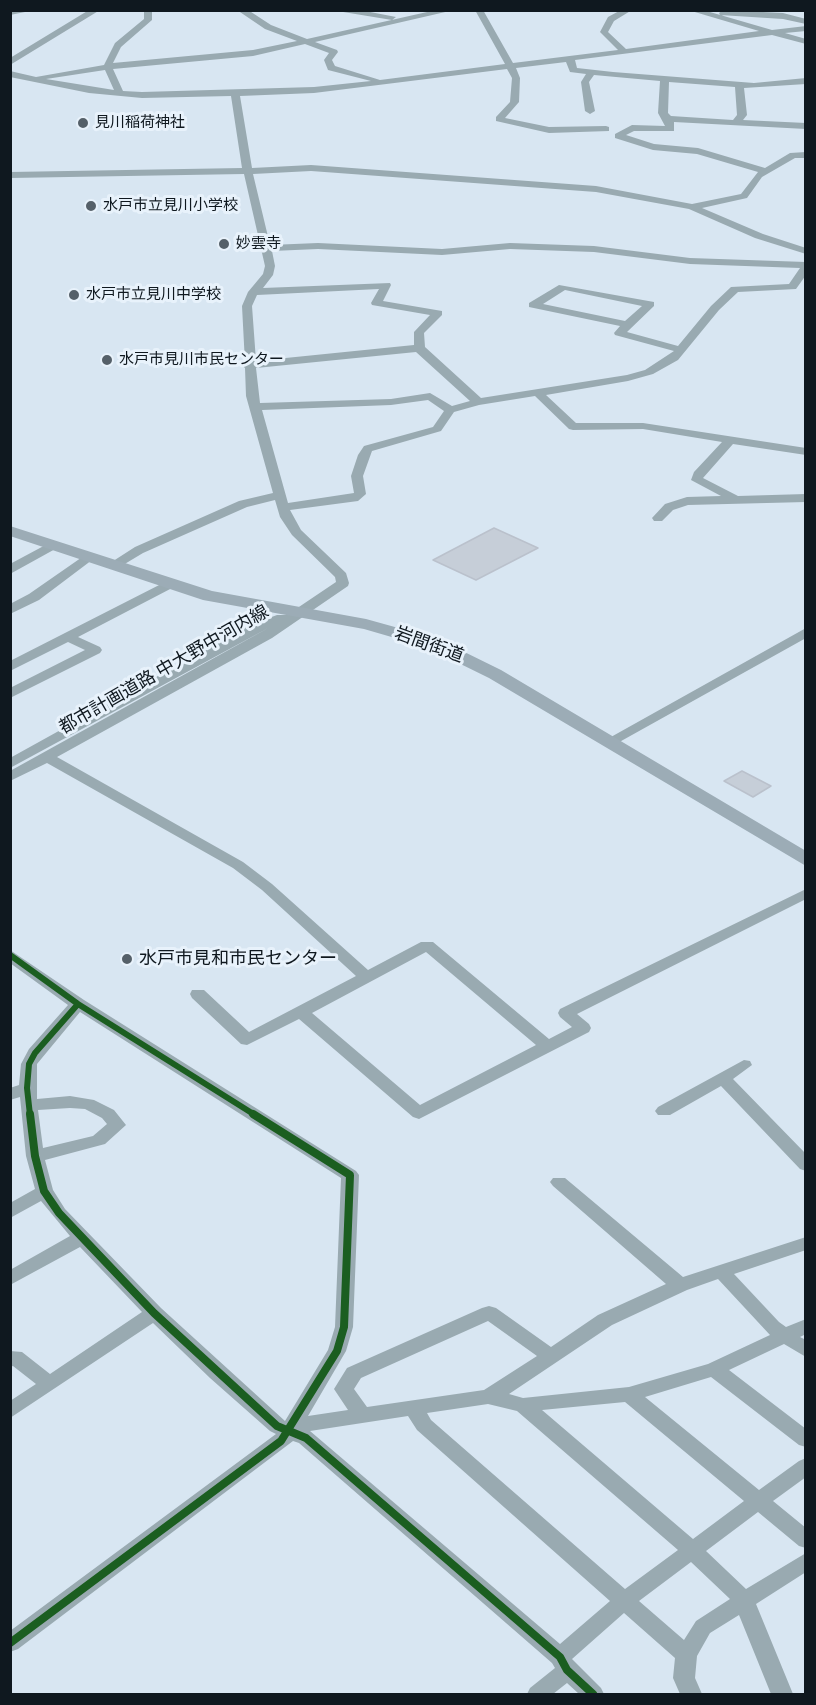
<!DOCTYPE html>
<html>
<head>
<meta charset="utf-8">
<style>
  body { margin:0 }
  #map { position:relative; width:816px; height:1705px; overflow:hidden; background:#d8e6f2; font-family:Karla,sans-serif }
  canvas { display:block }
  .frame { position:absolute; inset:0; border:12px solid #0f181f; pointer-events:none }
</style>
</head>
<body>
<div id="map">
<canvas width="816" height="1705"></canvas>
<div class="frame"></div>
</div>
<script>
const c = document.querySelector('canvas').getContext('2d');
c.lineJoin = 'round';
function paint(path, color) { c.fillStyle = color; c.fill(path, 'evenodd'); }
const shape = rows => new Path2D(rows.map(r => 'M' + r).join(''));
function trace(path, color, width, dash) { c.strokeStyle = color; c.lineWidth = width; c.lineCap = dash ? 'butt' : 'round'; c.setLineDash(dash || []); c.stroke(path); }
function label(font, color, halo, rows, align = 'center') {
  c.font = font + ' Karla,"Noto Sans JP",sans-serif'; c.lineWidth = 6; c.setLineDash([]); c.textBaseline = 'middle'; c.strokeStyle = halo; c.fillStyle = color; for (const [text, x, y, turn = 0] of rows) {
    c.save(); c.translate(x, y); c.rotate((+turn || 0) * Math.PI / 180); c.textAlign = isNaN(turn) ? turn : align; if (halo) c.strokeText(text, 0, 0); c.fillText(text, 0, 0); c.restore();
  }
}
const building = shape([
  [494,528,538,548,476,580,433,560,494,528],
  [742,771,771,786,753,797,724,781,742,771]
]);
paint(building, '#c6ced8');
trace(building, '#bac1cc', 1.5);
paint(shape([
  [10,10,35,10,10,15,10,10],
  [89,10,100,10,10,65,10,58,89,10],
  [144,10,152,10,152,20,121,47,113,63,253,50,297,41,265,29,237,10,248,10,271,25,307,39,436,10,454,10,315,42,337,50,338,52,332,60,335,66,380,80,505,64,475,10,483,10,513,63,618,50,600,32,608,17,621,10,632,10,614,21,608,32,626,49,759,31,688,10,703,10,772,30,806,26,806,31,785,33,806,39,806,44,772,35,575,60,577,68,613,72,754,83,806,78,806,84,744,88,747,115,743,120,806,123,806,129,674,122,674,131,634,131,626,135,654,144,698,148,765,168,790,153,806,152,806,158,795,158,762,177,747,198,702,208,763,234,806,248,806,254,755,238,689,209,596,192,311,171,253,174,270,245,318,243,442,249,510,243,594,246,690,258,806,262,806,275,796,289,738,292,719,310,678,360,653,374,628,381,546,395,576,423,643,423,806,448,806,455,733,444,703,478,738,496,806,494,806,502,688,505,673,510,662,521,654,521,652,518,665,504,687,497,721,496,691,480,694,472,722,442,643,429,573,430,569,429,535,396,479,405,454,412,441,431,372,451,363,476,366,494,358,501,290,510,301,530,346,573,349,583,348,586,272,638,57,757,243,862,272,884,368,970,421,942,433,942,549,1039,572,1027,560,1017,558,1013,560,1009,806,889,806,899,577,1014,589,1024,591,1028,589,1032,419,1119,413,1117,299,1019,247,1045,241,1044,192,998,190,994,192,990,204,990,249,1032,356,976,262,890,233,868,47,763,10,781,10,771,270,627,10,768,10,758,250,625,277,615,287,615,336,582,335,577,292,535,280,517,275,500,247,507,143,553,118,568,108,568,107,565,135,547,239,501,273,493,246,396,245,368,242,365,245,363,242,306,248,292,263,274,265,266,244,174,10,178,10,172,242,168,231,96,142,98,89,93,10,77,10,71,36,77,104,65,115,43,144,19,144,10],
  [305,44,329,53,324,60,328,70,371,81,314,87,142,92,123,91,113,69,253,56,305,44],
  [566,62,570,72,586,74,581,82,585,111,590,114,595,111,589,82,594,75,660,81,658,113,665,126,632,125,615,134,615,138,653,150,697,154,758,172,741,194,692,204,596,186,311,165,252,168,240,96,314,93,507,69,512,78,510,102,496,117,496,121,549,133,609,131,609,127,606,126,549,127,505,118,519,102,520,78,516,68,566,62],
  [105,70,114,90,46,79,105,70],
  [669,82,735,87,737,115,733,120,671,116,668,113,669,82],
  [318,249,442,255,510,249,594,252,690,264,800,268,789,284,731,287,711,306,678,346,627,332,654,306,654,302,559,285,529,303,529,307,620,326,614,333,615,335,674,351,645,370,627,375,481,398,425,347,424,333,442,315,442,311,383,301,391,285,390,283,263,288,273,275,275,266,272,251,318,249],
  [379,289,371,303,372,305,430,315,414,332,414,345,256,361,252,306,257,295,379,289],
  [565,290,642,306,625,321,543,304,565,290],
  [416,352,470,401,452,406,430,393,391,399,260,403,256,368,416,352],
  [428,400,444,411,433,427,364,446,358,455,351,476,354,493,288,503,262,410,391,405,428,400],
  [426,952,536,1045,420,1105,312,1013,426,952],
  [331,10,360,10,396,17,392,20,331,10],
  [723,10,783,13,806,19,806,24,783,19,720,15,719,13,723,10],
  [53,541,59,545,57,548,10,574,10,564,53,541],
  [88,553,94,557,92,560,39,600,10,614,10,604,29,594,88,553],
  [169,580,174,581,175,584,174,587,78,637,100,647,102,650,100,653,10,698,10,688,85,650,68,642,10,671,10,661,169,580],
  [806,628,806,638,614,745,609,746,602,742,806,628],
  [10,950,84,1000,356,1171,359,1175,353,1327,346,1351,308,1416,348,1410,334,1389,347,1368,482,1308,489,1306,496,1308,551,1347,598,1315,666,1284,553,1186,550,1182,553,1178,565,1178,683,1277,806,1237,806,1250,734,1274,779,1322,786,1327,806,1319,806,1334,800,1337,806,1340,806,1357,784,1344,729,1370,806,1429,806,1447,799,1445,711,1377,645,1397,759,1490,799,1461,806,1458,806,1477,773,1501,806,1528,806,1548,799,1546,758,1512,706,1551,746,1589,806,1553,806,1572,756,1604,793,1694,771,1694,739,1615,710,1633,697,1656,695,1678,702,1694,680,1694,673,1678,675,1658,624,1613,572,1659,601,1688,604,1694,579,1694,567,1683,553,1694,527,1694,530,1688,555,1668,552,1663,299,1443,293,1441,18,1649,10,1652,10,1631,276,1434,270,1431,210,1378,153,1323,10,1418,10,1401,36,1384,13,1366,10,1367,10,1351,22,1352,50,1374,142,1312,80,1247,10,1285,10,1270,70,1236,41,1201,10,1218,10,1203,35,1189,26,1156,20,1097,10,1100,10,1088,19,1085,21,1064,29,1049,68,1005,10,963,10,950],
  [80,1012,341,1178,335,1327,328,1350,285,1421,161,1308,65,1209,53,1190,45,1160,105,1144,126,1125,114,1110,94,1100,70,1096,37,1099,37,1064,80,1012],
  [70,1108,85,1109,102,1118,107,1124,93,1136,43,1148,38,1110,70,1108],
  [718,1279,770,1335,708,1364,629,1387,523,1398,509,1394,612,1325,687,1290,718,1279],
  [488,1321,537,1356,484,1390,367,1407,354,1389,361,1378,488,1321],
  [625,1402,744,1501,693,1539,542,1410,625,1402],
  [488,1404,517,1411,678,1550,625,1589,431,1420,427,1413,488,1404],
  [408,1416,417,1430,610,1601,560,1644,310,1431,408,1416],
  [691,1562,730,1599,696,1621,684,1640,639,1601,691,1562],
  [744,1060,750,1061,752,1065,733,1079,806,1154,806,1171,800,1169,721,1086,670,1115,658,1115,655,1111,658,1107,744,1060]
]), '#99aab1');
paint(shape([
  [10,526,212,591,366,619,438,639,501,670,806,851,806,866,489,678,426,647,364,629,203,600,10,536,10,526]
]), '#9cacb6');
trace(shape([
  [10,955,78,1004,255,1115],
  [30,1115,27,1088,29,1064,35,1053,78,1004]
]), '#1b5e20', 6);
trace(shape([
  [30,1114,35,1156,44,1191,59,1213,154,1313,277,1426,306,1438,560,1657,567,1670,593,1694],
  [10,1643,281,1441,337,1351,344,1327,350,1175,253,1114]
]), '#1b5e20', 8);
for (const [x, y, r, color] of [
  [83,123,6,"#556069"],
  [91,206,6,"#556069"],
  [224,244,6,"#556069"],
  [74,295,6,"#556069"],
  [107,360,6,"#556069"],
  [127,959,6,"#556069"]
]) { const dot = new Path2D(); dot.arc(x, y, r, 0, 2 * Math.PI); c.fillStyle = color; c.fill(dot); trace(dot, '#e8f2fb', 2); }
label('15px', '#0f181f', '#e8f2fb', [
  ["見川稲荷神社",95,123],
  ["水戸市立見川小学校",103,206],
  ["妙雲寺",236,244],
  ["水戸市立見川中学校",86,295],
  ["水戸市見川市民センター",119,360]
], 'left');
label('18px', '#0f181f', '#e8f2fb', [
  ["岩間街道",429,645,20],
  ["都市計画道路 中大野中河内線",164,670,-30]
]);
label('18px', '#0f181f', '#e8f2fb', [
  ["水戸市見和市民センター",139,959]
], 'left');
</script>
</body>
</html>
